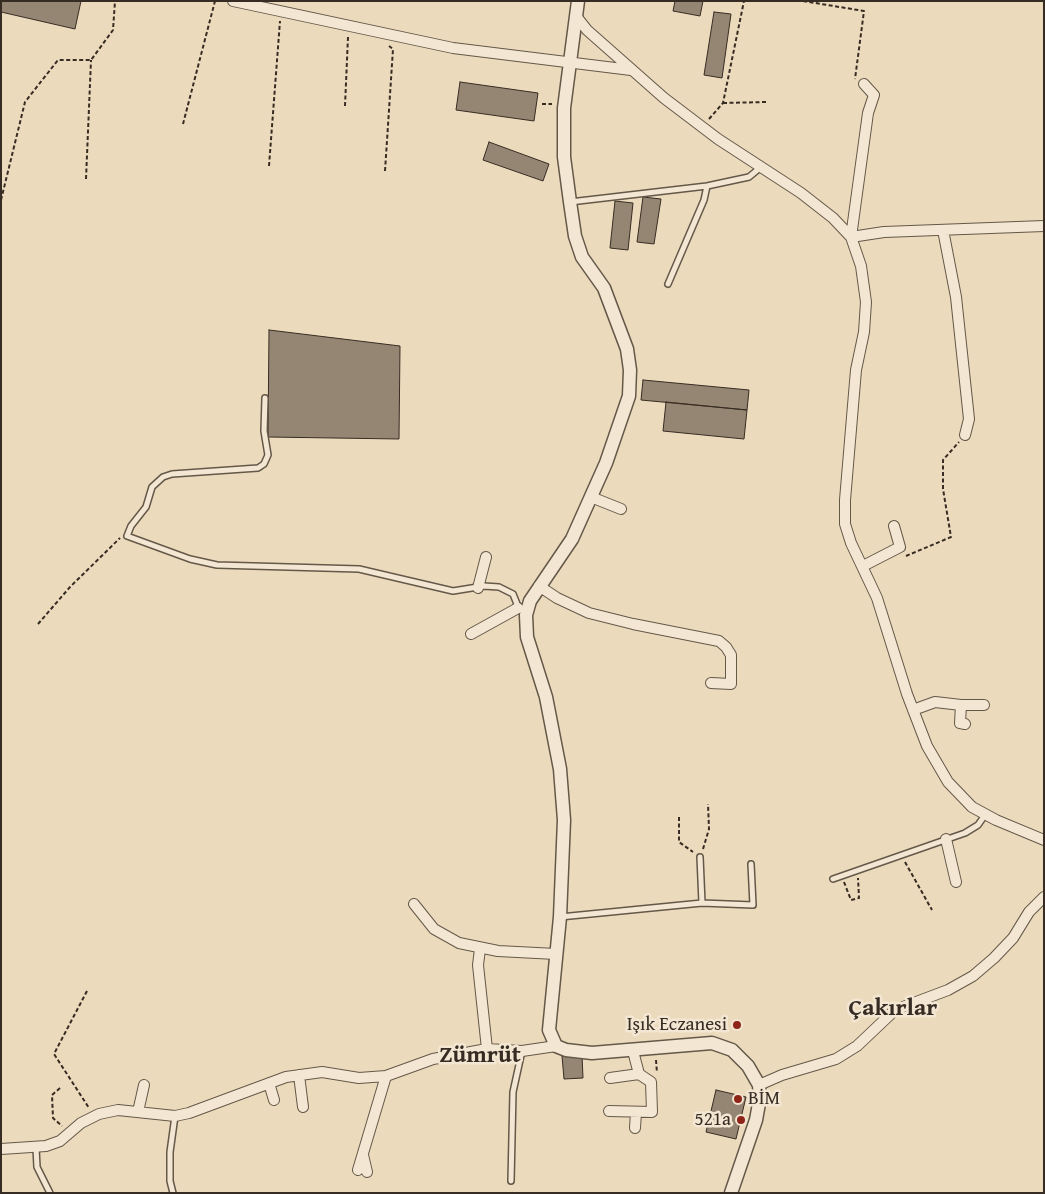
<!DOCTYPE html>
<html>
<head>
<meta charset="utf-8">
<style>
  body { margin:0 }
  #map { position:relative; width:1045px; height:1194px; overflow:hidden; background:#ecdabc; font-family:"Gentium Book Plus",serif }
  canvas { display:block }
  .frame { position:absolute; inset:0; border:2px solid #372c23; pointer-events:none }
</style>
</head>
<body>
<div id="map">
<canvas width="1045" height="1194"></canvas>
<div class="frame"></div>
</div>
<script>
const c = document.querySelector('canvas').getContext('2d');
c.lineJoin = 'round';
function paint(path, color) { c.fillStyle = color; c.fill(path, 'evenodd'); }
const shape = rows => new Path2D(rows.map(r => 'M' + r).join(''));
function trace(path, color, width, dash) { c.strokeStyle = color; c.lineWidth = width; c.lineCap = dash ? 'butt' : 'round'; c.setLineDash(dash || []); c.stroke(path); }
function label(font, color, halo, rows, align = 'center') {
  c.font = font + ' "Gentium Book Plus",serif'; c.lineWidth = 5; c.setLineDash([]); c.textBaseline = 'middle'; c.strokeStyle = halo; c.fillStyle = color; for (const [text, x, y, turn = 0] of rows) {
    c.save(); c.translate(x, y); c.rotate((+turn || 0) * Math.PI / 180); c.textAlign = isNaN(turn) ? turn : align; if (halo) c.strokeText(text, 0, 0); c.fillText(text, 0, 0); c.restore();
  }
}
const building = shape([
  [1,1,81,1,75,29,1,12,1,1],
  [675,1,703,1,700,16,673,11,675,1],
  [714,12,731,14,722,78,704,75,714,12],
  [460,82,538,93,534,121,456,110,460,82],
  [489,142,549,164,543,181,483,160,489,142],
  [643,197,661,199,654,244,637,242,643,197],
  [615,201,633,203,628,250,610,248,615,201],
  [269,330,400,346,399,439,268,437,269,330],
  [643,380,749,390,747,410,641,400,643,380],
  [666,402,747,410,744,439,663,431,666,402],
  [582,1055,583,1078,564,1079,562,1056,582,1055],
  [716,1090,746,1097,736,1139,706,1132,716,1090]
]);
paint(building, '#958673');
trace(building, '#372c23', 1);
const service = shape([
  [570,202,707,186,749,177,761,167],
  [668,284,704,200,707,186],
  [265,398,264,431,268,455,264,464,258,468,172,474,163,477,152,487,146,507,131,526,127,536,190,559,217,565,359,569,453,591,484,586,499,587,513,594,519,609],
  [700,857,702,903],
  [833,879,965,833,978,825,985,815],
  [560,917,702,903,753,905,751,864],
  [36,1148,37,1167,50,1193],
  [511,1181,513,1092,522,1051],
  [173,1193,170,1181,170,1152,175,1116]
]);
const minor = shape([
  [233,1,453,48,631,70],
  [576,16,587,30,664,98,718,139,801,193,833,218,851,237,861,266,866,302,864,332,856,370,845,500,845,524,851,543,877,598,907,694,927,746,948,782,972,807,996,820,1044,840],
  [864,84,874,95,868,113,851,237,884,232,1044,226],
  [943,230,956,297,969,419,965,435],
  [591,497,621,509],
  [863,566,900,547,894,526],
  [539,586,557,598,589,613,633,624,719,641,726,647,731,655,731,684,711,683],
  [478,588,486,557],
  [471,634,518,608],
  [961,705,984,705],
  [913,710,935,702,961,705,960,723,965,724],
  [946,839,956,882],
  [414,904,434,929,459,943,498,951,556,954],
  [480,949,478,965,487,1049],
  [299,1075,303,1107],
  [610,1078,639,1074,633,1051],
  [269,1083,274,1100],
  [759,1085,782,1075,836,1059,857,1046,895,1010,948,990,973,976,994,958,1013,938,1029,912,1044,897],
  [609,1111,652,1112,651,1082,639,1074],
  [138,1112,144,1085],
  [635,1128,636,1112],
  [1,1149,46,1146,60,1141,81,1123,99,1114,118,1110,175,1116,189,1113,286,1077,322,1072,359,1078,386,1076,433,1059,487,1049,522,1051,556,1046],
  [363,1155,367,1172],
  [358,1170,386,1076]
]);
const tertiary = shape([
  [578,1,564,108,564,157,570,202,575,236,582,257,604,288,627,349,630,370,629,396,606,463,572,539,530,601,526,615,527,637,546,697,560,769,564,820,560,917,549,1030,556,1046,566,1050,592,1053,712,1043,732,1050,748,1066,759,1085,760,1098,756,1120,731,1193]
]);
trace(service, '#645849', 8);
trace(minor, '#645849', 12);
trace(tertiary, '#645849', 15);
trace(shape([
  [803,1,864,11,855,79],
  [723,103,766,102],
  [542,104,552,104],
  [345,106,348,37],
  [709,119,723,103,744,1],
  [183,124,215,1],
  [269,166,280,21],
  [385,171,393,49,389,46],
  [86,179,91,60],
  [1,200,25,102,58,60,91,60,113,30,115,1],
  [906,556,951,537,943,489,943,460,959,442],
  [38,624,70,587,120,538],
  [679,817,679,842,693,852],
  [703,849,709,829,708,804],
  [905,862,932,910],
  [844,882,851,900,859,898,858,878],
  [87,991,54,1054,89,1108],
  [656,1060,657,1073],
  [60,1088,52,1095,53,1118,62,1126]
]), '#372c23', 2, [4, 2.5]);
trace(service, '#f3e7d3', 5);
trace(minor, '#f3e7d3', 10);
trace(tertiary, '#f3e7d3', 12);
for (const [x, y, r, color] of [
  [737,1025,5,"#8f2418"],
  [738,1099,5,"#8f2418"],
  [741,1120,5,"#8f2418"]
]) { const dot = new Path2D(); dot.arc(x, y, r, 0, 2 * Math.PI); c.fillStyle = color; c.fill(dot); trace(dot, '#f3e7d3', 2); }
label('19px', '#372c23', '#f3e7d3', [
  ["Işık Eczanesi",727,1025],
  ["BİM",748,1099,"left"],
  ["521a",731,1120]
], 'right');
label('bold 24px', '#372c23', '#f3e7d3', [
  ["Çakırlar",893,1009],
  ["Zümrüt",480,1056]
]);
</script>
</body>
</html>
